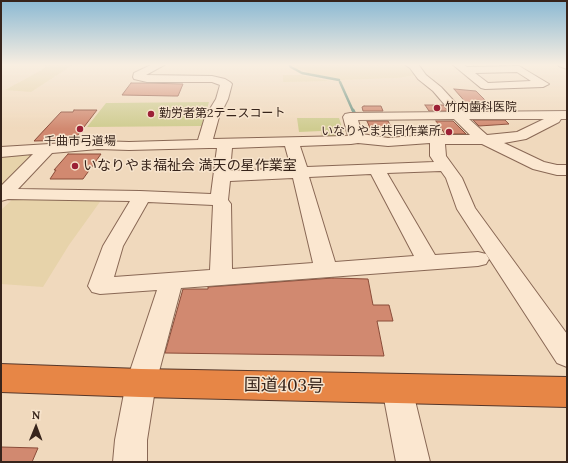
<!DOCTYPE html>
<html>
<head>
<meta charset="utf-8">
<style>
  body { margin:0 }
  #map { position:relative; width:568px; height:463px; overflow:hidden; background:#f0d9bd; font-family:Lora,serif }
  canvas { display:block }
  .frame { position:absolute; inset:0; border:2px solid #37241b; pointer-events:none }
  .north { position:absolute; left:16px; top:407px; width:40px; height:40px; -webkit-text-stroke:3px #f7e4cd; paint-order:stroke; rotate:1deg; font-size:11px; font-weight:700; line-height:16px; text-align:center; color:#37241b }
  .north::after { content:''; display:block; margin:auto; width:14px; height:18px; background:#37241b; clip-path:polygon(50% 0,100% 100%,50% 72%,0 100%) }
</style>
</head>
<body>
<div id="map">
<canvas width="568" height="463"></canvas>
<div class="frame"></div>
<div class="north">N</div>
</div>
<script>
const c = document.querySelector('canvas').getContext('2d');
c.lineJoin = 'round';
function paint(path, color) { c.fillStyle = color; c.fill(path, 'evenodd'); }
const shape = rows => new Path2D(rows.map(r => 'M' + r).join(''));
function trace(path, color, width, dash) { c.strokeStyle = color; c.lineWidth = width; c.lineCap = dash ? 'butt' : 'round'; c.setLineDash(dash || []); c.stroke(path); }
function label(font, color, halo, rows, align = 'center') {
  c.font = font + ' Lora,"Noto Sans JP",serif'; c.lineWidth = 3; c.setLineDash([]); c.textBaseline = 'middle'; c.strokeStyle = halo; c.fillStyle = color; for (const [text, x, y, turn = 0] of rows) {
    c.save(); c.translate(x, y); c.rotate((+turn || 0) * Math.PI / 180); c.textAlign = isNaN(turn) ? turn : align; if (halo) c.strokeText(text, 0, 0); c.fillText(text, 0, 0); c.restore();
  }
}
paint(shape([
  [46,64,74,64,31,92,5,90,38,72,45,68],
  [291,64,405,64,411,68,416,75,397,78,341,80,304,72,307,71,297,69],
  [283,75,301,75,330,81,283,82],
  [32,152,36,155,1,189,1,159,7,154],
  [15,197,102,199,69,245,43,287,1,284,1,210]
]), '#e7d3aa');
paint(shape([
  [209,102,202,126,87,127,106,103],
  [297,118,339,118,344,133,339,136,322,137,321,131,299,132]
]), '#cfcc90');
trace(shape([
  [289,64,291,67,302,73,339,80],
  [340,82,353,111]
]), '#688f7f', 2.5);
trace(shape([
  [353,110,355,114]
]), '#688f7f', 3);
const building = shape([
  [131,83,145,83,183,84,178,96,174,96,122,95,131,83],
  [454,89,476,91,495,110,465,110,459,105,468,105,454,89],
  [425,105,443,105,448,111,429,111,425,105],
  [364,106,381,106,383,111,363,111,362,107,364,106],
  [74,110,97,110,74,140,34,141,61,112,73,112,74,110],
  [473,120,505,120,509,124,479,126,473,120],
  [367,121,388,121,392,128,370,128,367,121],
  [436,121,453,121,466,134,445,134,436,121],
  [68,154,101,154,83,179,50,179,56,170,54,170,68,154],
  [333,278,368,279,373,305,389,305,393,321,377,321,384,356,165,353,183,289,208,289,208,287,333,278],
  [1,447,38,448,32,462,1,462,1,447]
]);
paint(building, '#d18970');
trace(building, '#8a4c39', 1);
const minor = shape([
  [153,64,166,64,146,75,212,76,225,79,230,82,232,84,228,99,219,117,213,139,348,136,343,117,345,114,350,113,451,112,433,91,418,79,410,68,404,64,418,64,426,75,441,87,464,112,567,111,567,119,561,119,559,122,526,139,504,143,544,162,557,165,567,165,567,175,557,175,533,169,482,144,445,144,446,156,462,178,475,208,567,334,567,367,557,363,457,209,446,178,441,171,387,173,435,255,478,252,486,254,489,259,486,264,478,266,181,288,156,383,147,440,147,462,113,462,115,440,126,383,157,290,100,294,92,292,88,286,103,246,130,201,8,199,1,201,1,186,33,154,1,157,1,147,98,141,129,142,198,140,205,117,216,99,220,85,212,82,147,82,134,79,133,77,134,73,153,64],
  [454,119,470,135,428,135,388,138,362,134,358,120,454,119],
  [469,119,544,119,517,132,487,135,469,119],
  [358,143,388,146,430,143,430,156,434,162,307,167,300,146,351,144,358,143],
  [285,146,291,168,230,171,232,148,285,146],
  [209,148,217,148,211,194,140,191,18,189,52,153,98,149,129,150,209,148],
  [371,174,414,256,335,262,309,177,371,174],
  [293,178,313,263,232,269,231,204,228,200,230,181,293,178],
  [148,202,213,205,210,270,114,277,123,246,148,202],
  [452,64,463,64,467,67,519,66,549,84,543,87,485,89,481,88,452,64],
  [517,72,531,81,488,83,475,73,517,72],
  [558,64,567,64,567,69,559,66,558,64],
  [397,375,407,379,412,388,430,462,396,462,382,388,387,379,397,375]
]);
const highway = shape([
  [1,364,141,369,567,377,567,407,141,397,1,392,1,364]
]);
trace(minor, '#896855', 2);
trace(highway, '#56372a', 2);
paint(minor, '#fbe7d0');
paint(highway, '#e78646');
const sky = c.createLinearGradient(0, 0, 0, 129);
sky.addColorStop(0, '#8bb9d3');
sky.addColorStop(0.5, '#f8eee1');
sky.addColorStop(1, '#f8eee100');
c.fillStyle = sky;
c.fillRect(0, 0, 568, 129);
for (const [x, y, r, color] of [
  [437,108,4,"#9c2136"],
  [151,114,4,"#9c2136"],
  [80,129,4,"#9c2136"],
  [449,132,4,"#9c2136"],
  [75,166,4,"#9c2136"]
]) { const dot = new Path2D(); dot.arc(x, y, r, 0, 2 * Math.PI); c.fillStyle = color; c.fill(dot); trace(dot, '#f7e4cd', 1.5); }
label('12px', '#37241b', '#f7e4cd', [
  ["竹内歯科医院",445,108],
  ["勤労者第2テニスコート",159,114],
  ["いなりやま共同作業所",441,132,"right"],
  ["千曲市弓道場",80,142,"center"]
], 'left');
label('14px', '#37241b', '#f7e4cd', [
  ["いなりやま福祉会 満天の星作業室",83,166]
], 'left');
label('17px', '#37241b', '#f7e4cd', [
  ["国道403号",284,386,1]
]);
</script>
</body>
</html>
